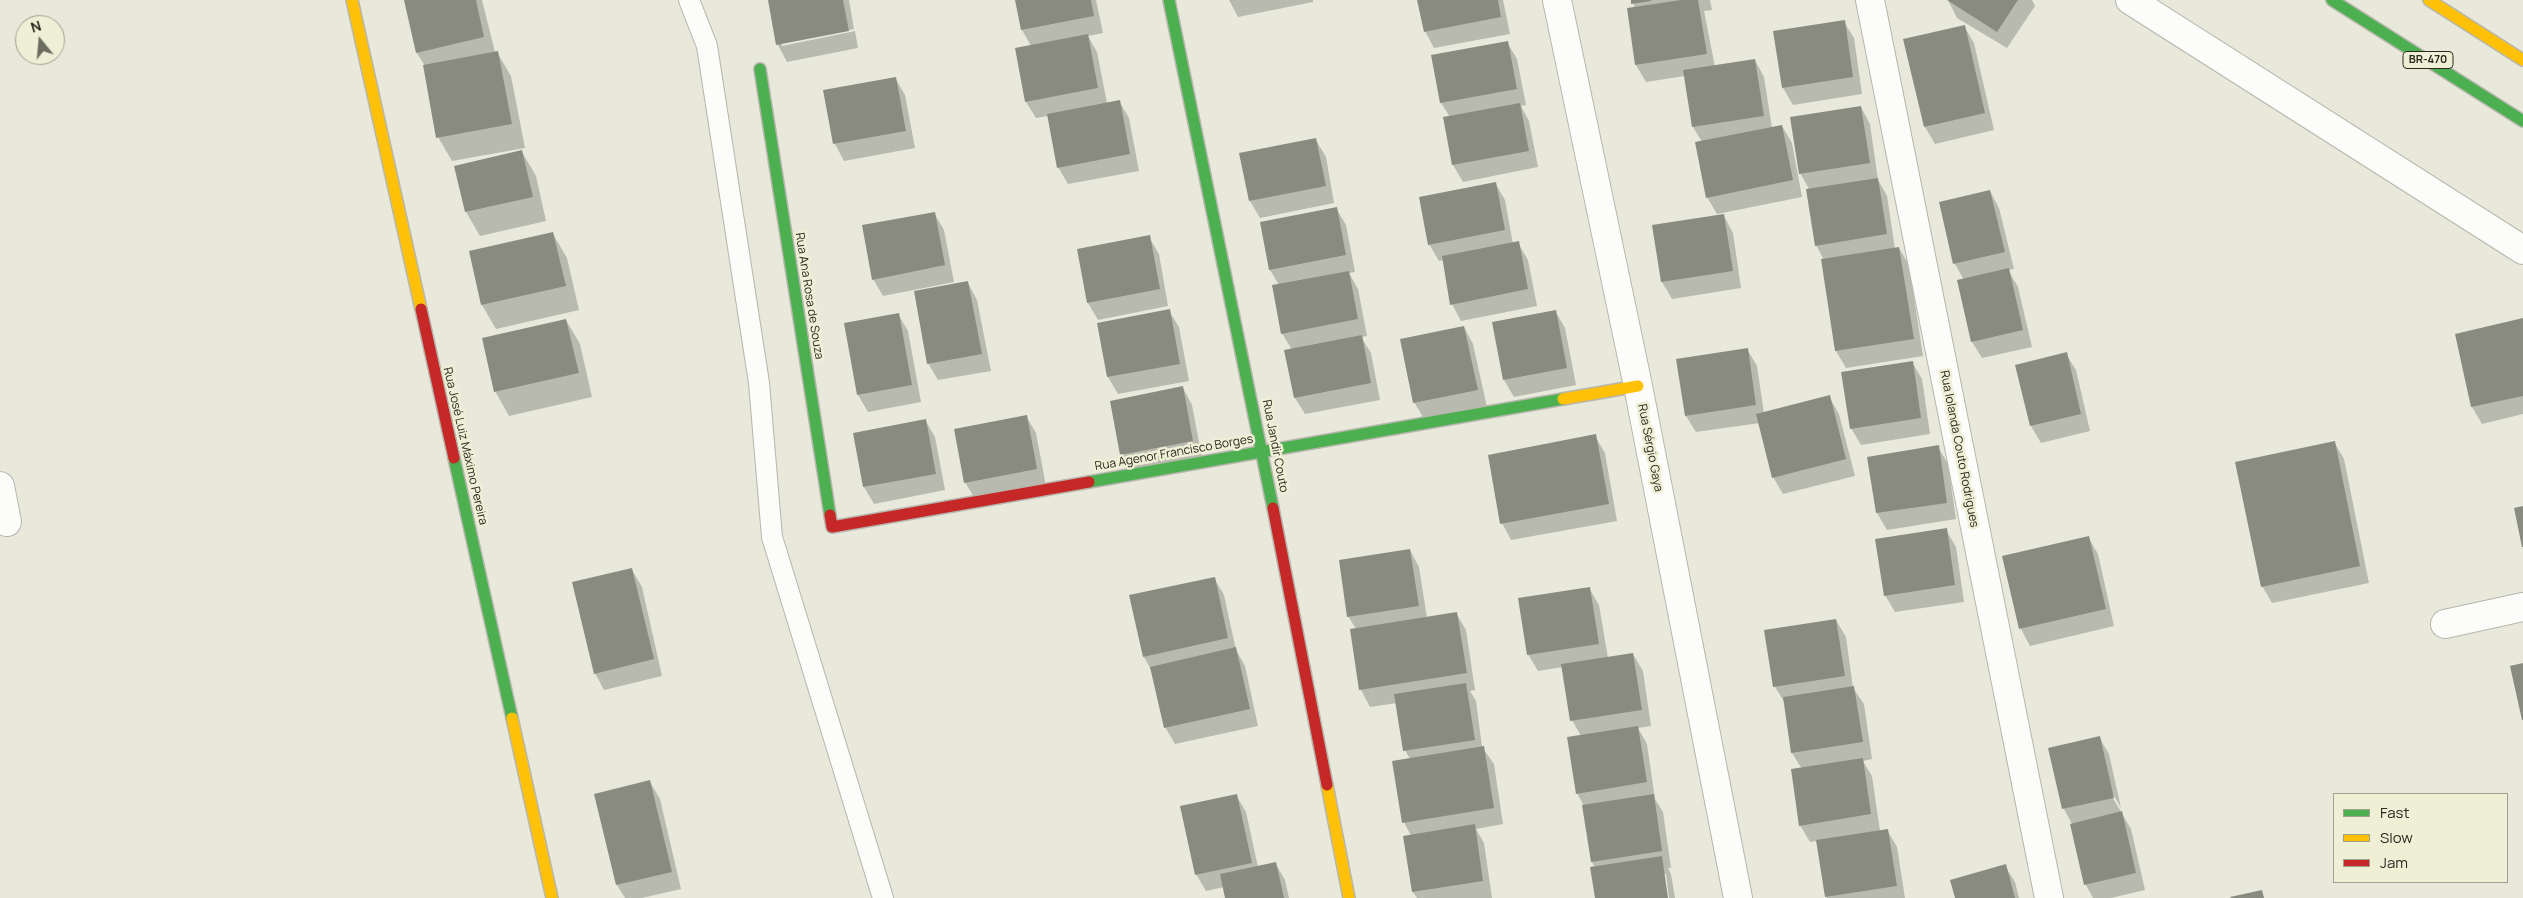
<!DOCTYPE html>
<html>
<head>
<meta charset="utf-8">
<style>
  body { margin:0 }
  #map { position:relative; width:2523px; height:898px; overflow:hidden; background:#e8e9db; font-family:Manrope,sans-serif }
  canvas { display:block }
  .legend { position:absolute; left:2333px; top:793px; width:175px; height:90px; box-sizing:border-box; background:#eeefd5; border:1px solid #9fa08d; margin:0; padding:6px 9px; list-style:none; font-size:15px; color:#292a20 }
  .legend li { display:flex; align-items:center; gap:10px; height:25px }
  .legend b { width:25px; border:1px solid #9fa08d }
  .north { position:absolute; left:15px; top:15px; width:50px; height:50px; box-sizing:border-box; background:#eeefd5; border:1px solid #9fa08d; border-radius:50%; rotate:343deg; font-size:14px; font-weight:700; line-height:20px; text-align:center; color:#292a20 }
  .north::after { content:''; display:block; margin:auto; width:18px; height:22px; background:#6c6d61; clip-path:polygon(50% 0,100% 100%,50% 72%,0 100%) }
</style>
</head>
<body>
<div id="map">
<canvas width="2523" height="898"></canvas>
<ul class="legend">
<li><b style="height:6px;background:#4caf50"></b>Fast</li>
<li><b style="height:6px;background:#ffc107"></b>Slow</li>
<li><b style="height:6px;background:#c62828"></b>Jam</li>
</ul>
<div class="north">N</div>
</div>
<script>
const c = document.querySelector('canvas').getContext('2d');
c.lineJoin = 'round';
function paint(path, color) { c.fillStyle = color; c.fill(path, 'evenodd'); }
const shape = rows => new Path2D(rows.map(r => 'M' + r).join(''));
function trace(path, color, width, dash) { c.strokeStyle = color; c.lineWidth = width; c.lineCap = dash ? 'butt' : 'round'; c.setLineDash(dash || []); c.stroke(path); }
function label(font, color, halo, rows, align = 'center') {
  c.font = font + ' Manrope,sans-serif'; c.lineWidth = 5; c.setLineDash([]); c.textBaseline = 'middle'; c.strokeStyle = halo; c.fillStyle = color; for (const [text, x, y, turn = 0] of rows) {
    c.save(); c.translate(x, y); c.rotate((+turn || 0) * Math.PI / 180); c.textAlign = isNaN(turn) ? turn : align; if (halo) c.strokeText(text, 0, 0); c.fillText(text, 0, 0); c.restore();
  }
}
paint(shape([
  [405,0,482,0,495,52,497,52,511,76,525,148,452,161,438,137,425,66,417,53],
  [769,0,849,0,854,29,782,43,782,46,855,31,858,48,787,62,778,45],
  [1016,0,1096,0,1103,33,1088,36,1097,52,1107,103,1119,101,1129,118,1139,171,1068,184,1058,167,1049,116,1036,118,1026,102,1031,46,1022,30],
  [1229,0,1313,0,1313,2,1238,17],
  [1419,0,1503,0,1510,34,1434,48,1425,31],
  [1632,0,1710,0,1712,10,1704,11,1715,67,1755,60,1764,77,1772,128,1782,126,1792,143,1802,197,1717,214,1707,197,1702,142,1693,127,1685,76,1646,82,1636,65,1628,9,1635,8],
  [1948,0,2032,0,2035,6,2007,48,1957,18],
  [1844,22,1854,38,1862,94,1793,105,1783,88,1774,32],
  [1964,26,1974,43,1994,130,1935,144,1925,127,1905,40],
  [1507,42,1517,59,1526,105,1521,106,1529,121,1538,167,1463,182,1453,165,1444,118,1450,117,1441,103,1432,56],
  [895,78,905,95,915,148,844,161,835,144,824,91],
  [1861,107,1870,124,1878,180,1887,196,1895,249,1899,248,1909,265,1923,356,1846,368,1836,351,1824,260,1816,245,1809,189,1800,173],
  [1316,140,1326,157,1334,203,1260,218,1250,201],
  [522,152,536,176,546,221,480,236,466,212,455,167],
  [1495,183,1505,200,1513,244,1518,243,1528,260,1537,306,1461,321,1452,304,1444,260,1439,261,1429,244],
  [1990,191,1999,208,2014,269,2008,270,2018,287,2032,347,1982,358,1972,342,1964,280,1955,264,1940,203],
  [1336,208,1346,225,1355,272,1349,273,1358,289,1367,336,1361,337,1371,353,1380,400,1305,414,1295,398,1292,350,1282,333,1279,285,1270,270],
  [934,213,944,230,954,282,883,296,873,279],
  [1724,216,1733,233,1741,288,1672,299,1662,282,1654,226],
  [553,234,567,258,579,310,496,329,482,305],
  [1149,237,1159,254,1168,306,1098,320,1088,303,1078,250],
  [968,283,977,300,991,371,938,380,928,363],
  [1169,311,1179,327,1189,381,1118,394,1108,377,1098,324],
  [1555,311,1565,328,1576,385,1514,397,1504,380],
  [898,314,908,331,921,402,868,412,858,395,846,324],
  [566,320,580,344,592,397,509,416,495,391],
  [2523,320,2523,414,2482,424,2472,407,2456,335],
  [1464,327,1473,344,1487,407,1424,419,1414,402],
  [1747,349,1757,366,1764,413,1829,397,1839,414,1855,476,1783,494,1773,477,1760,423,1696,432,1686,416],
  [2066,354,2076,370,2090,431,2041,443,2031,426,2017,365],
  [1912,362,1922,379,1930,434,1861,445,1851,428],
  [1183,388,1192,405,1202,458,1131,471,1121,454],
  [1026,416,1036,433,1046,486,975,499,965,482],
  [925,420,935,437,945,490,874,504,864,487],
  [1595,436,1605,453,1617,521,1511,540,1502,523],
  [2334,442,2344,459,2369,583,2272,603,2262,586],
  [1938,447,1948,464,1956,519,1887,530,1877,513,1868,458],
  [1946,530,1956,547,1964,602,1895,612,1885,595],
  [2088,537,2098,554,2114,626,2030,646,2021,629,2004,557],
  [1410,550,1419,567,1427,618,1456,613,1466,630,1475,690,1470,691,1476,701,1482,747,1494,764,1503,824,1476,829,1484,843,1492,898,1417,898,1413,892,1405,837,1411,836,1404,822,1410,759,1405,750,1397,703,1370,707,1361,690,1351,630,1356,629,1348,616],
  [632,570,642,587,662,676,604,690,595,673],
  [1214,578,1224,595,1236,650,1245,666,1258,726,1175,744,1165,727,1153,673,1144,657],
  [1589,588,1599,605,1608,658,1633,654,1643,671,1651,726,1638,728,1647,744,1655,799,1663,812,1671,868,1668,868,1671,874,1675,898,1669,898,1666,874,1663,874,1667,898,1596,898,1595,868,1592,862,1584,806,1577,793,1581,736,1572,720,1563,667,1538,671,1528,654],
  [1836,620,1846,637,1853,688,1864,704,1872,759,1863,761,1872,776,1880,831,1887,830,1897,847,1905,898,1827,898,1817,841,1810,842,1800,825,1802,769,1792,753,1785,703,1775,687],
  [2099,737,2109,754,2121,808,2112,792,2110,793,2131,829,2145,890,2111,898,2093,898,2086,885,2072,824,2064,809,2049,749],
  [650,782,660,799,681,889,642,898,625,898,617,885],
  [1236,795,1246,812,1258,867,1275,863,1285,880,1289,898,1226,898,1224,887,1206,891,1196,874],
  [2005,866,2015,882,2019,898,1956,898]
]), '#0003');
paint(shape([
  [404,0,476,0,484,37,416,53],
  [768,0,843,0,849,31,776,45],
  [1015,0,1091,0,1094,16,1021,30],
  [1417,0,1498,0,1501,17,1424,32],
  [1631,0,1651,0,1651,1,1631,4],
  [1681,0,1698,0,1707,54,1635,65,1627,8],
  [1947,0,2018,0,1997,32],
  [1845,20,1853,77,1782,88,1773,31],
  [1965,25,1985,113,1924,127,1903,39],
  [1088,34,1098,88,1025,102,1015,48],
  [1508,41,1517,89,1440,103,1431,55],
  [498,51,512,124,436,138,423,65],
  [1755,59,1764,116,1692,127,1683,70],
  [896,77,906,131,833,144,823,90],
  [1120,100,1130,154,1057,168,1047,114],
  [1520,103,1529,151,1452,165,1443,117],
  [1861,106,1870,163,1799,174,1790,117],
  [1782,125,1793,180,1706,198,1695,142],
  [1316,138,1326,186,1249,201,1239,153],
  [522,150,533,197,465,212,454,166],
  [1878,178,1887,234,1815,246,1806,189],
  [1496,182,1505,230,1428,245,1419,197],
  [1990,190,2005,252,1953,264,1939,202],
  [1337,207,1346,255,1269,270,1260,222],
  [935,212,945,265,872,280,862,225],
  [1724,214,1733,271,1661,282,1652,225],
  [553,232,566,286,481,305,469,251],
  [1150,235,1160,289,1087,303,1077,249],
  [1519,241,1528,289,1450,305,1442,256],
  [1899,247,1914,339,1835,351,1821,259],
  [2009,268,2023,330,1971,342,1957,280],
  [1349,271,1358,319,1281,334,1272,285],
  [968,281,982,354,927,364,914,291],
  [1170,309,1180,364,1107,377,1097,323],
  [1556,310,1567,368,1503,380,1492,322],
  [899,313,912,385,857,395,844,323],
  [2523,318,2523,396,2471,407,2455,334],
  [566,319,579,373,494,392,482,338],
  [1464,326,1478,390,1413,403,1400,339],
  [1362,335,1371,383,1294,398,1284,350],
  [1748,348,1756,405,1685,416,1676,359],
  [2067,352,2081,414,2030,426,2015,365],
  [1913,361,1921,418,1850,429,1841,372],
  [1183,386,1193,441,1120,455,1110,401],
  [1830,395,1846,459,1772,478,1756,414],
  [1027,415,1037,469,964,483,954,429],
  [926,419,936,474,863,487,853,433],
  [1596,434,1609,504,1500,524,1488,455],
  [2335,441,2360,566,2261,587,2235,462],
  [1939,445,1947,503,1876,513,1867,457],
  [2523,506,2523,547,2522,547,2514,508],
  [1947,528,1955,585,1884,596,1875,539],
  [2089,536,2106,609,2019,629,2002,556],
  [1410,549,1419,606,1347,617,1339,560],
  [632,568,654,659,594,674,572,582],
  [1215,577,1228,638,1143,657,1129,595],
  [1590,587,1599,644,1527,655,1518,598],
  [1457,612,1467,673,1359,690,1350,629],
  [1836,619,1845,676,1773,687,1764,630],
  [1236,647,1250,709,1164,728,1150,667],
  [1633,653,1642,710,1570,721,1561,664],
  [2523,663,2523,720,2522,720,2510,666],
  [1466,683,1475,740,1403,751,1394,694],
  [1854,686,1863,742,1791,753,1783,697],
  [1638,726,1647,782,1576,794,1567,737],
  [2100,736,2114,798,2062,809,2048,748],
  [1484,746,1494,808,1402,823,1392,761],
  [1863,758,1871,814,1799,826,1791,769],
  [650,780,672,872,616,885,594,794],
  [1237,794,1252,863,1195,875,1180,806],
  [1654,794,1662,851,1591,862,1582,805],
  [2122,811,2136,873,2084,885,2070,824],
  [1475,824,1483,881,1412,892,1403,836],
  [1888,829,1897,886,1825,897,1816,840],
  [1662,856,1668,898,1595,898,1590,867],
  [1276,862,1284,898,1225,898,1220,874],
  [2006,864,2015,898,1955,898,1950,880],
  [2262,890,2264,898,2231,898,2230,897]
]), '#8a8b80');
const lane = shape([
  [689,0,707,46,759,383,772,537,883,898]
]);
const street = shape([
  [1557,0,1638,386,1738,898],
  [1870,0,2049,898],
  [2130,0,2523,250],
  [0,486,7,522],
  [2445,624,2523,607]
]);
const fast = shape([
  [1169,0,1273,508],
  [2332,0,2523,121],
  [760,69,830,515],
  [454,458,512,718],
  [1089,482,1563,399]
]);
const slow = shape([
  [352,0,421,309],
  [2429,0,2523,60],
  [1563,399,1638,386],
  [512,718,552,898],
  [1327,785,1349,898]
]);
const jam = shape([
  [421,309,454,458],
  [1273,508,1327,785],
  [830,515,832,527,1089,482]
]);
trace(lane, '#b6b6ac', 22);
trace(street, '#b6b6ac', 30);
trace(fast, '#b6b6ac', 14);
trace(slow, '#b6b6ac', 14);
trace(jam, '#b6b6ac', 14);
trace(lane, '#fcfcfa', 20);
trace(street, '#fcfcfa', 28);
trace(fast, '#4caf50', 11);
trace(slow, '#ffc107', 11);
trace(jam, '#c62828', 11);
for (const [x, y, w] of [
  [2428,60,50]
]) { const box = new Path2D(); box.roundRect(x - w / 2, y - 8.5, w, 17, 4); c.fillStyle = '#eeefd5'; c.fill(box); trace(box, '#292a20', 1); }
label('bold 11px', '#292a20', null, [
  ["BR-470",2428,60]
]);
label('12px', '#292a20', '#eeefd5', [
  ["Rua Ana Rosa de Souza",809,296,81],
  ["Rua José Luiz Máximo Pereira",465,446,77],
  ["Rua Jandir Couto",1275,446,79],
  ["Rua Sérgio Gaya",1650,448,79],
  ["Rua Iolanda Couto Rodrigues",1959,449,79],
  ["Rua Agenor Francisco Borges",1174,453,-10]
]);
</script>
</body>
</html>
